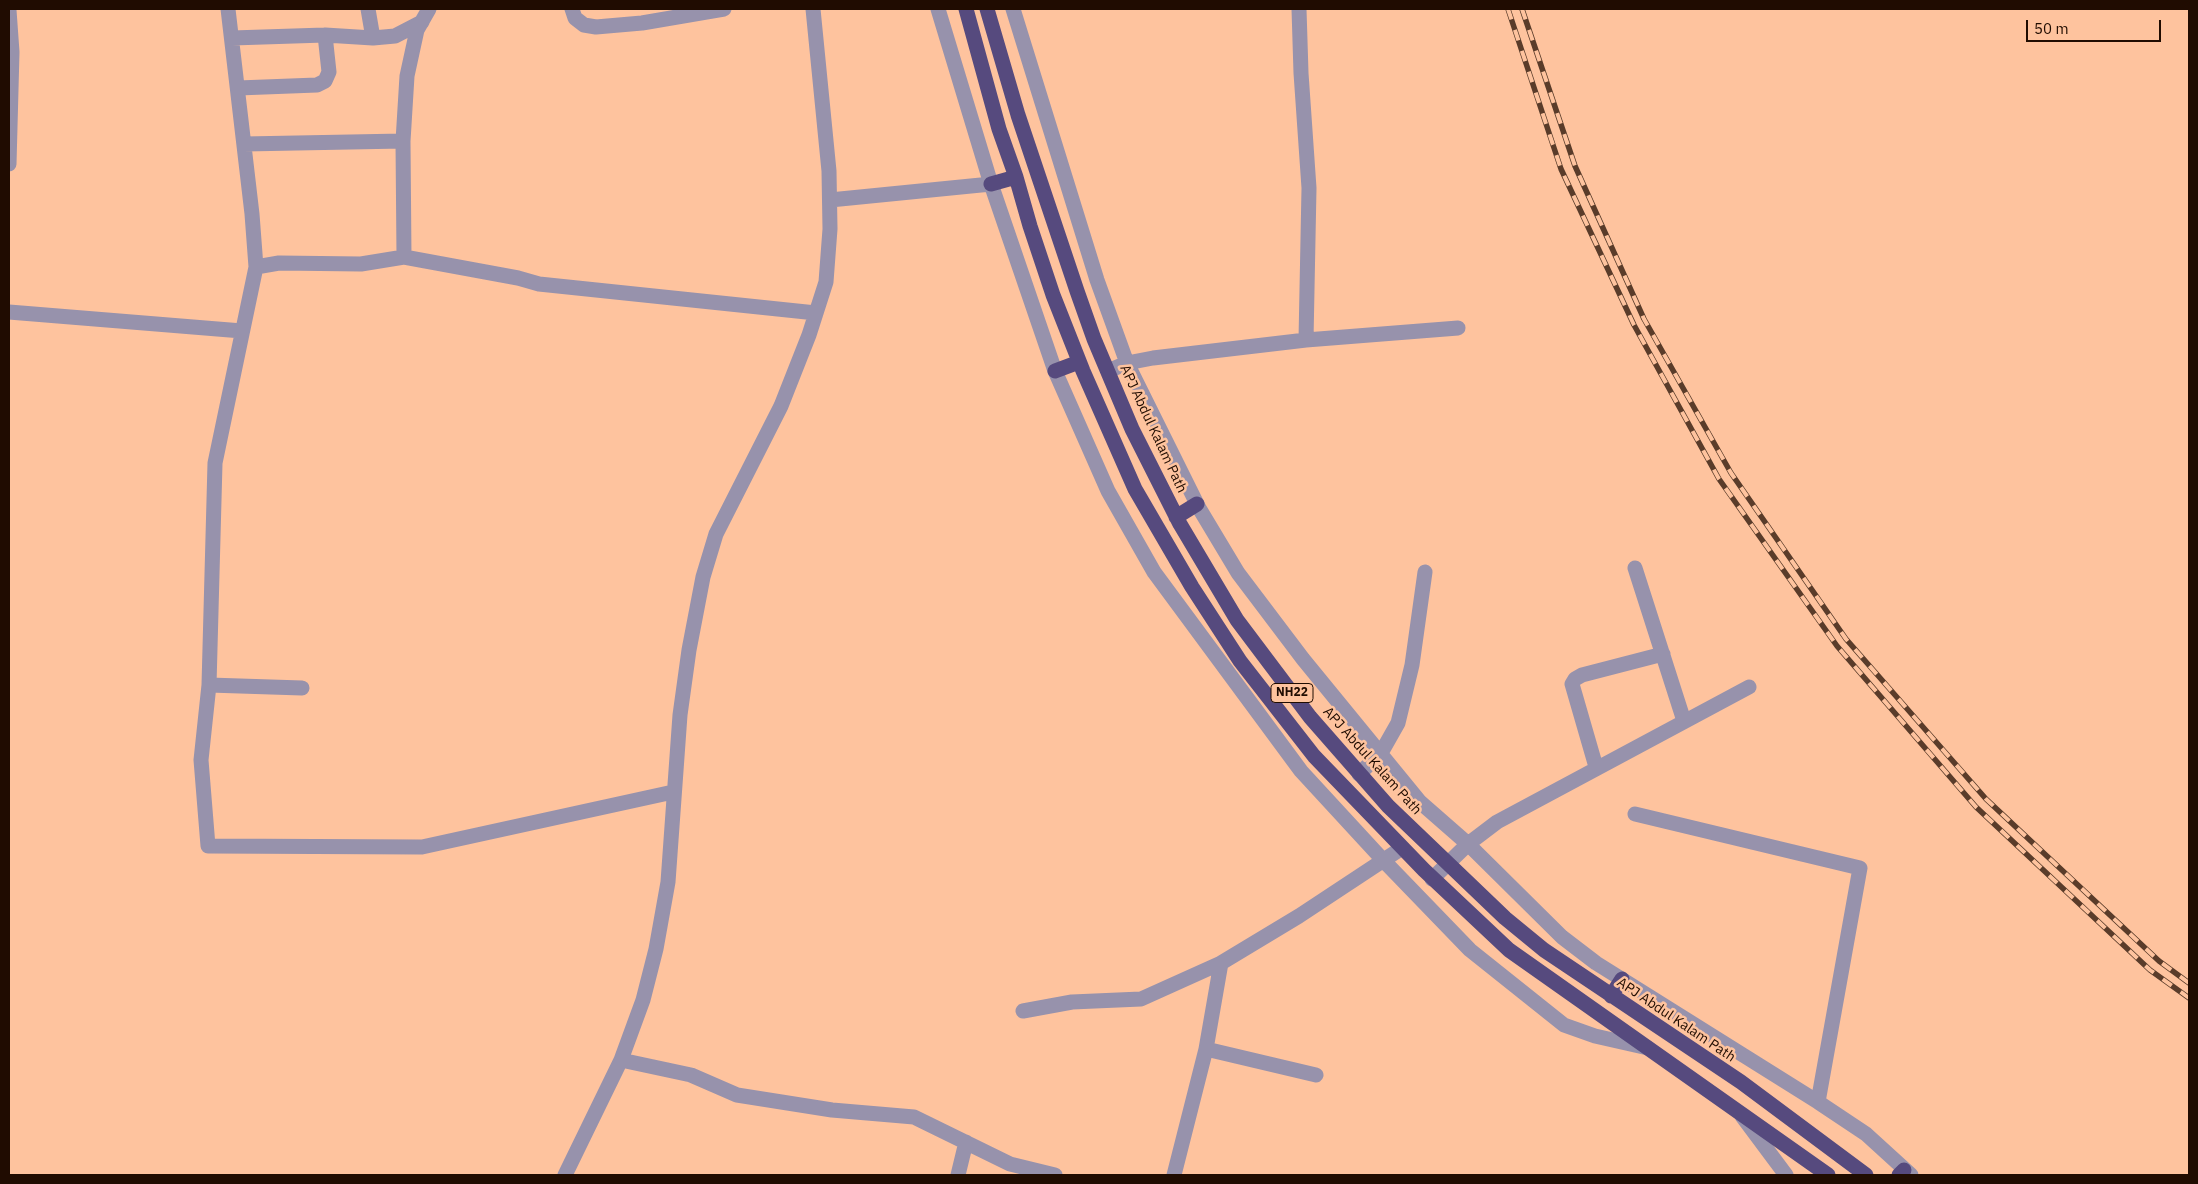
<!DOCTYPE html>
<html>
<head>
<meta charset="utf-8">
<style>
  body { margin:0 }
  #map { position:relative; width:2198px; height:1184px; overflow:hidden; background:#fec39e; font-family:"IBM Plex Sans",sans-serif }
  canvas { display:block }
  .frame { position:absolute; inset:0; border:10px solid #200c01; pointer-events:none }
  .scale { position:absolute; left:2026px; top:20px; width:135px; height:22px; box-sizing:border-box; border:2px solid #200c01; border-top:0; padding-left:6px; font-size:15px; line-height:18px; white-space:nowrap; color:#200c01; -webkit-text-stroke:4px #fec39e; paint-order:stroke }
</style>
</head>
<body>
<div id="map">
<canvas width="2198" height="1184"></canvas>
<div class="frame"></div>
<div class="scale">50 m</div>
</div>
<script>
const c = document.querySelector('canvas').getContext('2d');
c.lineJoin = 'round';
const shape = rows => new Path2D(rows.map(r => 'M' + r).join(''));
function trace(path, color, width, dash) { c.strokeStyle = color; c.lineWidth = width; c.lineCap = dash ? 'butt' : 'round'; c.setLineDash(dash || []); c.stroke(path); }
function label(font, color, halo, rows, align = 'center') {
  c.font = font + ' "IBM Plex Sans",sans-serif'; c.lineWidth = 5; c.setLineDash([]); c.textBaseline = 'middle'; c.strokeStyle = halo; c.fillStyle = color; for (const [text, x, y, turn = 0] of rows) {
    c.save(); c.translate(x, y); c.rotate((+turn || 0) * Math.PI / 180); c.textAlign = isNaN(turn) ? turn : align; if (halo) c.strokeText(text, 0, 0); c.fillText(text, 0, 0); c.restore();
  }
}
trace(shape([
  [228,9,252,214,256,267,215,463,209,685,201,760,208,846,422,847,673,792],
  [368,9,373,38],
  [572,9,575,18,584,25,596,27,642,23,724,9],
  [938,9,991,184,1055,371,1108,491,1154,572,1301,771,1383,860,1470,950,1564,1025,1595,1036,1648,1048],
  [1013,9,1097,280,1127,363,1199,508,1238,573,1303,659,1420,802,1468,844,1562,937,1596,963,1818,1102,1866,1134,1911,1175],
  [1299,9,1301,73,1309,188,1306,340],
  [9,10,12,52,9,164],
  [232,38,325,35,373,38,395,36,422,22],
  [238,88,317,85,325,81,329,72,325,35],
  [244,144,403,141],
  [830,200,991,184],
  [404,257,403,141,407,76,417,30,429,9],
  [256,267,279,263,361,264,404,257,518,278,539,284,816,313],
  [9,312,242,331],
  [1108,371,1127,363,1153,358,1306,340,1458,328],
  [1635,568,1684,721],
  [209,685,302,688],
  [1596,767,1572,684,1575,679,1582,675,1663,654],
  [1359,774,1381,753,1398,723,1412,665,1425,572],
  [1635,814,1860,868,1818,1102],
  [1432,879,1468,844,1497,822,1749,687],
  [1023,1011,1072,1002,1141,999,1221,963],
  [1206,1049,1316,1075],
  [621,1060,691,1075,737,1095,832,1110,914,1117,1010,1164,1055,1175],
  [1742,1116,1786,1175],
  [565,1175,621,1060,643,1000,656,949,668,882,680,715,689,650,703,577,716,534,781,406,809,335,826,282,830,229,829,171,813,9],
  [958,1175,966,1142],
  [1174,1175,1206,1049,1221,963,1299,916,1402,848]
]), '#9792ac', 15);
trace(shape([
  [966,9,999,129,1016,177,1030,226,1053,295,1083,371,1135,489,1192,587,1240,661,1314,756,1424,870,1509,950,1828,1175],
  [987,9,1018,115,1077,291,1094,339,1132,429,1180,524,1237,620,1310,717,1388,806,1505,918,1544,950,1741,1082,1866,1175],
  [991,184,1016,177],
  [1055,371,1079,362],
  [1176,517,1197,504],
  [1611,996,1622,979],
  [1899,1175,1904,1170]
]), '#564a7e', 15);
const rail = shape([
  [1508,9,1561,169,1634,325,1719,479,1837,646,1976,807,2150,970,2189,998],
  [1522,9,1575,166,1644,319,1731,473,1846,639,1986,799,2159,961,2189,983]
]);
trace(rail, '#5a3c2a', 5.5);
trace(rail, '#fec39e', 4, [11]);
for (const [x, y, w] of [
  [1292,693,42]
]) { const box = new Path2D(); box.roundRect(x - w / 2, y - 9.5, w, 19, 4); c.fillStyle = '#fec39e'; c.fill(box); trace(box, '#200c01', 1); }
label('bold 12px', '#200c01', null, [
  ["NH22",1292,693]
]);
label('14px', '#200c01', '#fec39e', [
  ["APJ Abdul Kalam Path",1153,429,65],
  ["APJ Abdul Kalam Path",1372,761,48],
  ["APJ Abdul Kalam Path",1676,1020,34]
]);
</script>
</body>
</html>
